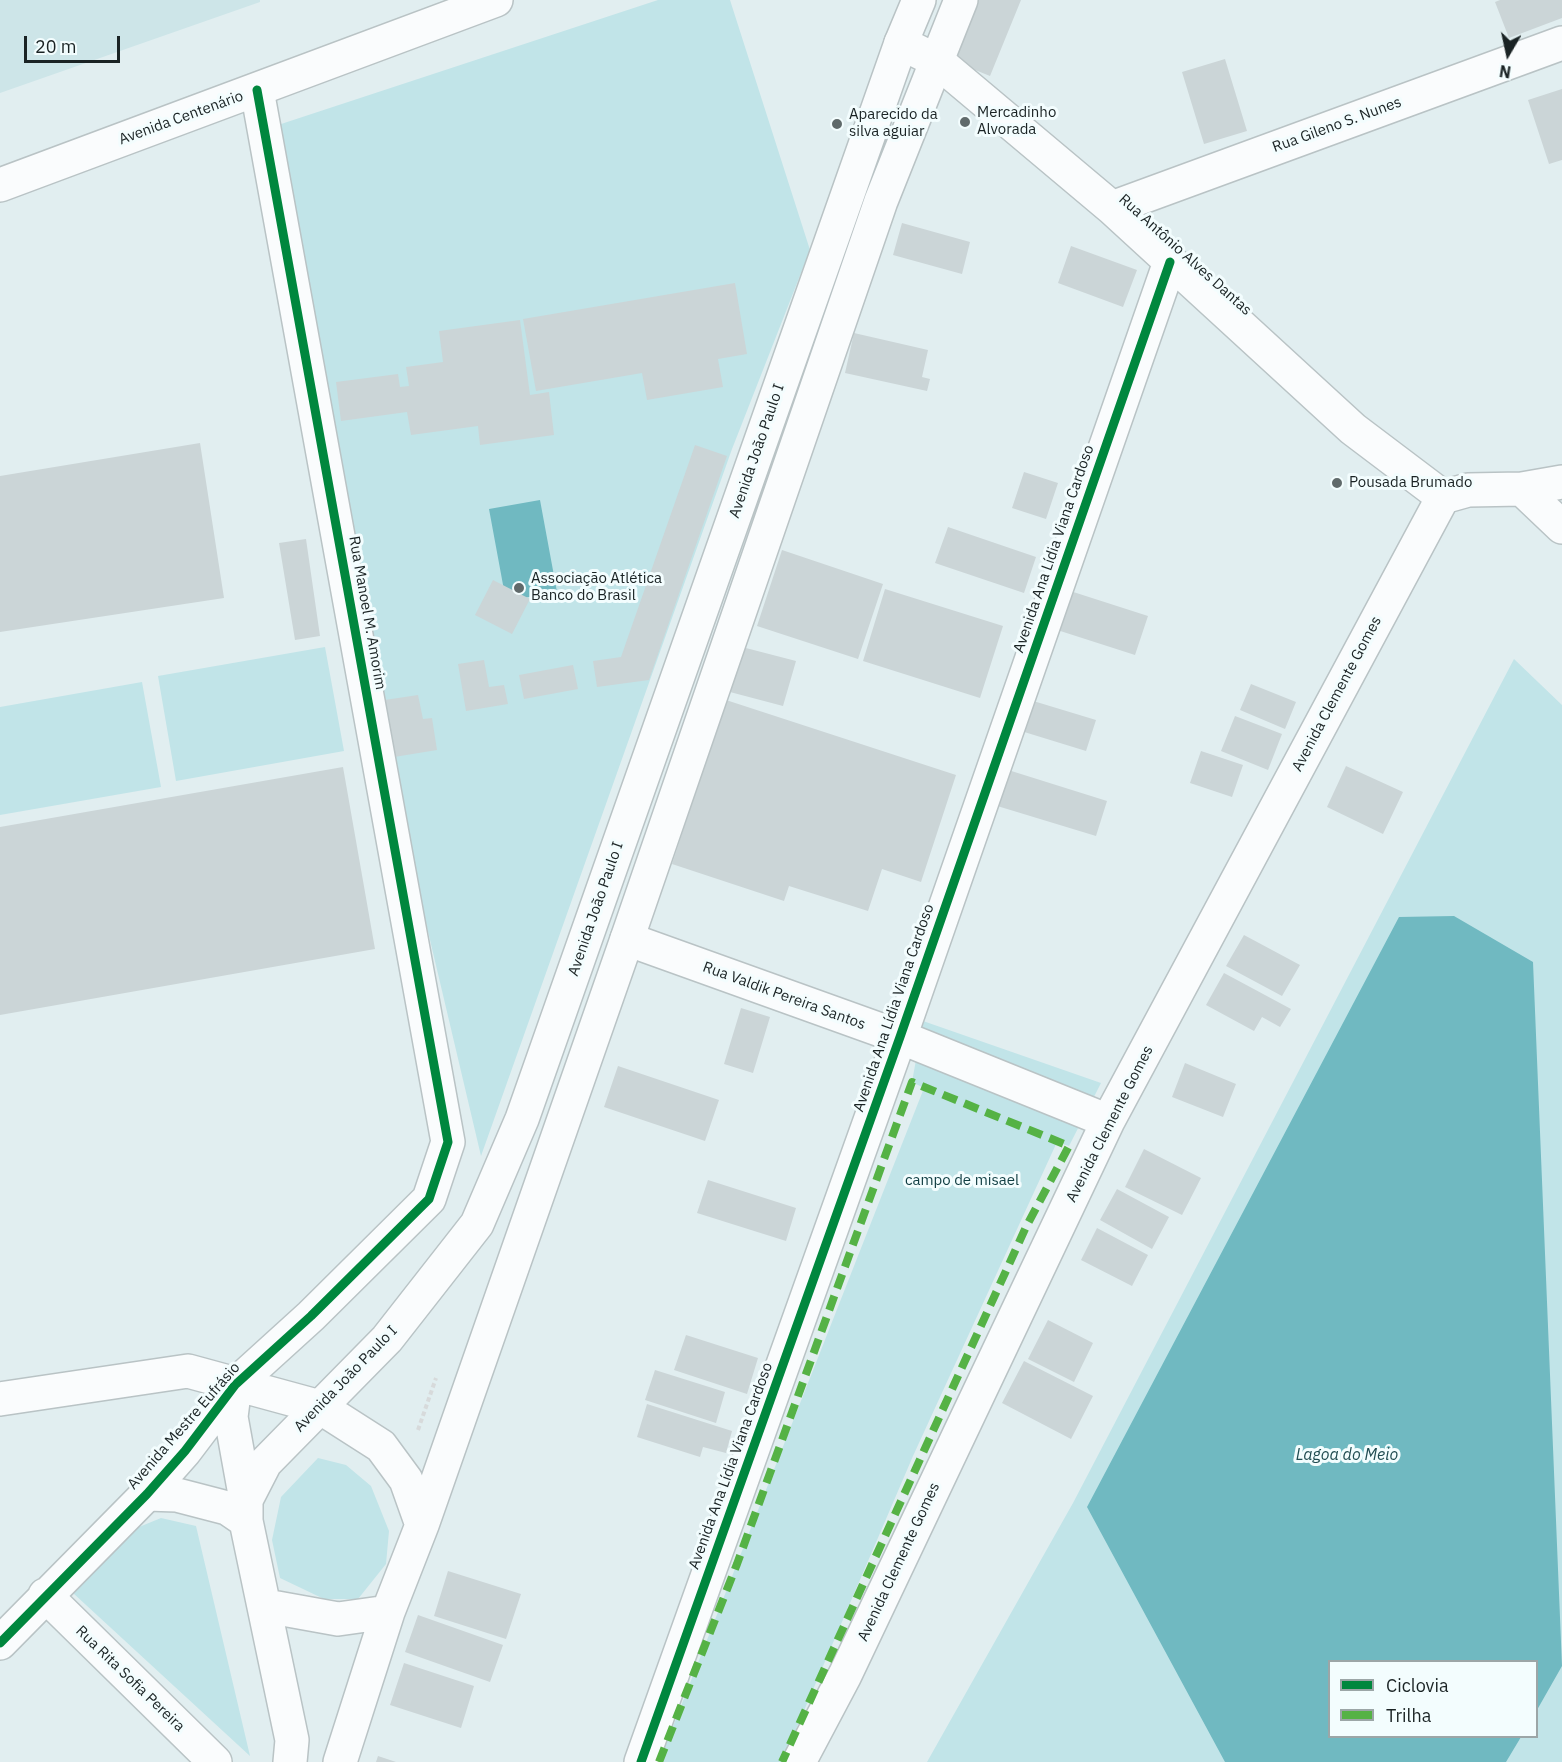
<!DOCTYPE html>
<html>
<head>
<meta charset="utf-8">
<style>
  body { margin:0 }
  #map { position:relative; width:1562px; height:1762px; overflow:hidden; background:#e1eef0; font-family:"IBM Plex Sans",sans-serif }
  canvas { display:block }
  .legend { position:absolute; left:1328px; top:1660px; width:210px; height:78px; box-sizing:border-box; background:#f3fdfe; border:2px solid #9ca6a7; margin:0; padding:8px 10px; list-style:none; font-size:18px; color:#1a2324 }
  .legend li { display:flex; align-items:center; gap:12px; height:30px }
  .legend b { width:30px; border:2px solid #9ca6a7 }
  .north { position:absolute; left:1478px; top:24px; width:60px; height:60px; -webkit-text-stroke:4px #f3fdfe; paint-order:stroke; rotate:189deg; font-size:16px; font-weight:700; line-height:24px; text-align:center; color:#1a2324 }
  .north::after { content:''; display:block; margin:auto; width:21px; height:27px; background:#1a2324; clip-path:polygon(50% 0,100% 100%,50% 72%,0 100%) }
  .scale { position:absolute; left:24px; top:36px; width:96px; height:27px; box-sizing:border-box; border:3px solid #1a2324; border-top:0; padding-left:8px; font-size:18px; line-height:21px; white-space:nowrap; color:#1a2324; -webkit-text-stroke:4px #f3fdfe; paint-order:stroke }
</style>
</head>
<body>
<div id="map">
<canvas width="1562" height="1762"></canvas>
<ul class="legend">
<li><b style="height:8px;background:#00873e"></b>Ciclovia</li>
<li><b style="height:8px;background:#55b245"></b>Trilha</li>
</ul>
<div class="north">N</div>
<div class="scale">20 m</div>
</div>
<script>
const c = document.querySelector('canvas').getContext('2d');
c.lineJoin = 'round';
function paint(path, color) { c.fillStyle = color; c.fill(path, 'evenodd'); }
const shape = rows => new Path2D(rows.map(r => 'M' + r).join(''));
function trace(path, color, width, dash) { c.strokeStyle = color; c.lineWidth = width; c.lineCap = dash ? 'butt' : 'round'; c.setLineDash(dash || []); c.stroke(path); }
function label(font, color, halo, rows, align = 'center') {
  c.font = font + ' "IBM Plex Sans",sans-serif'; c.lineWidth = 6; c.setLineDash([]); c.textBaseline = 'middle'; c.strokeStyle = halo; c.fillStyle = color; for (const [text, x, y, turn = 0] of rows) {
    c.save(); c.translate(x, y); c.rotate((+turn || 0) * Math.PI / 180); c.textAlign = isNaN(turn) ? turn : align; if (halo) c.strokeText(text, 0, 0); c.fillText(text, 0, 0); c.restore();
  }
}
paint(shape([
  [0,0,260,0,260,2,0,93]
]), '#cde5e8');
paint(shape([
  [658,0,730,0,810,250,732,449,481,1156,380,728,272,127],
  [325,647,344,751,176,781,158,676],
  [1514,659,1562,705,1562,1762,927,1762,1073,1503],
  [1330,1662,1536,1662,1536,1736,1330,1736],
  [142,682,161,787,0,815,0,707],
  [923,1021,1101,1083,1069,1146,1057,1142,913,1456,782,1762,659,1762,924,1088,912,1082],
  [318,1458,346,1465,371,1486,389,1531,386,1564,358,1599,324,1599,280,1578,272,1540,281,1497],
  [161,1518,196,1526,250,1756,73,1593,122,1534]
]), '#c1e4e8');
paint(shape([
  [540,500,557,592,506,601,489,509],
  [1454,916,1533,962,1562,1666,1537,1710,1536,1662,1330,1662,1330,1736,1521,1737,1506,1762,1225,1762,1087,1507,1399,917]
]), '#70b9c1');
paint(shape([
  [978,0,1021,0,990,76,953,61],
  [1500,0,1562,0,1562,18,1509,38,1495,2],
  [1225,59,1247,131,1204,144,1182,72],
  [1562,89,1562,160,1549,164,1528,100],
  [902,223,970,242,962,274,893,255],
  [1071,246,1137,270,1123,307,1058,283],
  [735,283,747,354,718,359,723,387,647,400,642,373,536,391,523,319],
  [520,320,530,395,549,392,554,435,480,445,478,426,411,435,407,412,341,421,336,382,398,374,400,387,409,386,406,367,443,362,439,331],
  [854,333,928,350,922,377,930,379,927,391,845,373],
  [200,443,224,598,0,632,0,476],
  [695,445,727,456,649,680,597,687,593,661,621,657],
  [1024,472,1058,483,1046,519,1012,508],
  [948,527,1036,557,1024,593,935,563],
  [306,539,320,636,295,640,279,543],
  [782,550,883,584,858,659,757,626],
  [493,580,530,599,512,634,475,615],
  [885,589,1003,626,980,698,863,661],
  [1064,589,1148,616,1135,655,1051,628],
  [742,647,796,661,783,706,730,692],
  [484,660,489,687,504,685,508,704,466,711,458,664],
  [573,665,578,689,524,699,519,675],
  [1251,684,1296,702,1285,729,1240,710],
  [418,695,423,719,432,718,437,750,388,758,378,701],
  [726,700,956,775,921,882,882,869,868,911,789,886,784,901,672,864],
  [1030,700,1096,720,1086,751,1021,731],
  [1235,716,1282,734,1268,770,1221,751],
  [1201,751,1243,765,1232,797,1190,783],
  [1346,766,1403,792,1383,834,1327,807],
  [343,767,375,949,0,1015,0,827],
  [1005,769,1107,801,1096,836,994,805],
  [1244,935,1300,965,1282,996,1226,966],
  [1224,973,1291,1009,1280,1027,1262,1017,1254,1031,1206,1005],
  [741,1008,770,1017,753,1073,724,1064],
  [1185,1063,1236,1084,1223,1117,1172,1097],
  [618,1066,719,1100,705,1141,604,1107],
  [1144,1149,1201,1178,1182,1215,1125,1187],
  [708,1180,796,1208,786,1241,697,1213],
  [1117,1189,1169,1217,1152,1249,1100,1220],
  [1097,1228,1148,1255,1132,1286,1081,1260],
  [1048,1320,1093,1343,1074,1382,1028,1359],
  [686,1335,758,1358,747,1394,674,1370],
  [1024,1361,1093,1396,1071,1439,1002,1403],
  [655,1370,725,1392,716,1423,645,1400],
  [647,1404,732,1431,726,1453,703,1447,700,1457,637,1437],
  [448,1571,521,1594,506,1639,434,1616],
  [418,1615,503,1645,490,1682,405,1652],
  [404,1663,474,1686,461,1728,390,1705],
  [378,1756,396,1762,376,1762]
]), '#cbd5d7');
const minor = shape([
  [901,43,937,61,1112,208,1353,429,1443,497],
  [1112,208,1562,43],
  [1522,489,1562,527],
  [1443,497,1468,490,1522,489,1562,482],
  [627,939,900,1037,1108,1121],
  [235,1385,231,1417,246,1500],
  [0,1399,188,1371,320,1407],
  [45,1595,215,1762],
  [0,1643,147,1494,185,1451,235,1385,311,1316,429,1199,448,1142,257,90],
  [641,1762,900,1037,1170,262],
  [799,1762,845,1675,1108,1121,1443,497]
]);
const major = shape([
  [0,185,496,0],
  [320,1407,381,1446,406,1480,422,1525],
  [147,1494,177,1495,227,1508,246,1521],
  [266,1606,338,1619,388,1612],
  [290,1762,292,1740,246,1521,246,1500,265,1463,387,1339,477,1224,522,1119,901,43,919,0],
  [340,1762,388,1612,422,1525,627,939,881,201,961,0]
]);
trace(minor, '#b9c3c5', 36);
trace(major, '#b9c3c5', 36);
trace(shape([
  [418,1430,436,1378]
]), '#d7dadb', 4, [4.5, 3]);
trace(minor, '#fafcfd', 33);
trace(major, '#fafcfd', 33);
trace(shape([
  [659,1762,737,1564,912,1082,1069,1146,1026,1227,782,1762]
]), '#55b245', 8, [15, 8]);
trace(shape([
  [0,1643,147,1494,185,1451,235,1385,311,1316,429,1199,448,1142,257,90],
  [641,1762,900,1037,1170,262]
]), '#00873e', 9);
for (const [x, y, r, color] of [
  [965,122,6,"#606a6b"],
  [837,124,6,"#606a6b"],
  [1337,483,6,"#606a6b"],
  [519,588,6,"#606a6b"]
]) { const dot = new Path2D(); dot.arc(x, y, r, 0, 2 * Math.PI); c.fillStyle = color; c.fill(dot); trace(dot, '#f3fdfe', 2); }
label('15px', '#1a2324', '#f3fdfe', [
  ["Mercadinho",977,113],
  ["Alvorada",977,130],
  ["Aparecido da",849,115],
  ["silva aguiar",849,132],
  ["Pousada Brumado",1349,483],
  ["Associação Atlética",531,579],
  ["Banco do Brasil",531,596]
], 'left');
label('15px', '#1a2324', '#f3fdfe', [
  ["Avenida Centenário",181,118,-20],
  ["Rua Gileno S. Nunes",1337,125,-20],
  ["Rua Antônio Alves Dantas",1185,255,42],
  ["Avenida João Paulo I",757,451,-71],
  ["Avenida Ana Lídia Viana Cardoso",1054,549,-71],
  ["Rua Manoel M. Amorim",367,613,80],
  ["Avenida Clemente Gomes",1337,694,-62],
  ["Avenida João Paulo I",596,909,-71],
  ["Rua Valdik Pereira Santos",784,996,20],
  ["Avenida Ana Lídia Viana Cardoso",894,1008,-71],
  ["Avenida Clemente Gomes",1110,1124,-63],
  ["Avenida João Paulo I",346,1379,-46],
  ["Avenida Mestre Eufrásio",184,1426,-49],
  ["Avenida Ana Lídia Viana Cardoso",731,1466,-70],
  ["Avenida Clemente Gomes",899,1562,-65],
  ["Rua Rita Sofia Pereira",130,1679,44]
]);
label('15px', '#103d42', '#f3fdfe', [
  ["campo de misael",962,1181]
]);
label('italic 16px', '#204c51', '#f3fdfe', [
  ["Lagoa do Meio",1347,1455]
]);
</script>
</body>
</html>
